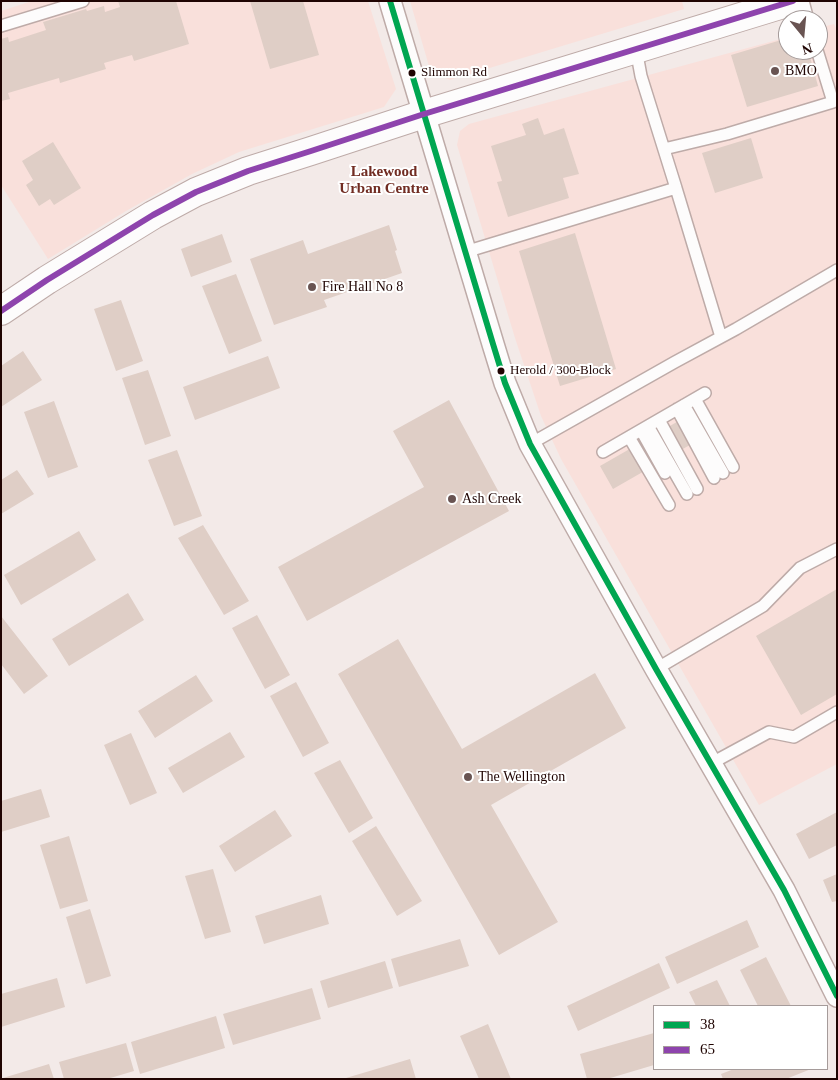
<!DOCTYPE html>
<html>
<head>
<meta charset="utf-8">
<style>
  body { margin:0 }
  #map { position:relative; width:838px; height:1080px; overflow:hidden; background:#f3eae8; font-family:Georgia,serif }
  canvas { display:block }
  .frame { position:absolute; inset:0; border:2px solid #1f0402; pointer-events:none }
  .legend { position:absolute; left:653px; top:1005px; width:175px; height:65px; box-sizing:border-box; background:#fff; border:1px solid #a59b9a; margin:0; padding:6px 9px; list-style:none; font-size:15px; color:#1f0402 }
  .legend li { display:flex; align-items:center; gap:10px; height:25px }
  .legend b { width:25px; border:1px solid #a59b9a }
  .north { position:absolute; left:778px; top:10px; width:50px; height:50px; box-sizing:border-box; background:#fff; border:1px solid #a59b9a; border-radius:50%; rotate:163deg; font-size:14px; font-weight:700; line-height:20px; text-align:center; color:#1f0402 }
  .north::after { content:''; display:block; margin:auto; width:18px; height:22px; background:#695452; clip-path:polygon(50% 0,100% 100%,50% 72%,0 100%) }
</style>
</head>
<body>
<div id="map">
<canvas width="838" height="1080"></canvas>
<div class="frame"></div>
<ul class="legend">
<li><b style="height:6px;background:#00a651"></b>38</li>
<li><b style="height:6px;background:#8e44ad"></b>65</li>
</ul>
<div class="north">N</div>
</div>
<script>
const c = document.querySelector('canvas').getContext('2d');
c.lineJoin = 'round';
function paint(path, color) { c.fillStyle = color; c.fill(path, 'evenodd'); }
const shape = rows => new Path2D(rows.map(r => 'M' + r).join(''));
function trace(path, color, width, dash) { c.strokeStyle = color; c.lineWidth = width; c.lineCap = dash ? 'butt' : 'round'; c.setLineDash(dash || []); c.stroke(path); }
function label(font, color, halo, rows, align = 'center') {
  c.font = font + ' Georgia,serif'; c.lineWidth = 4; c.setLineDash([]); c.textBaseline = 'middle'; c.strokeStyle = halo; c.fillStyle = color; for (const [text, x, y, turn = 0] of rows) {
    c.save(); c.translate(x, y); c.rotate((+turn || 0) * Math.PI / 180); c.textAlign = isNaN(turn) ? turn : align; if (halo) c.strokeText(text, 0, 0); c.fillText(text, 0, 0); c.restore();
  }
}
paint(shape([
  [32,1,368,1,396,89,384,107,239,152,192,174,126,211,48,259,1,185,1,11],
  [410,1,682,1,684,9,450,80,434,73,429,66],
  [834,24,837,30,837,764,759,805,561,459,541,416,515,338,457,145,460,131,469,124,788,37,788,50,818,50,818,28]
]), '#f9e0db');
paint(shape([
  [118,1,176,1,189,44,134,61,132,55,104,63,106,69,60,83,59,78,8,93,10,99,1,101,1,39,8,37,9,42,46,30,43,22,86,9,87,11,104,6,105,12,120,7],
  [250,1,303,1,319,55,270,69],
  [788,38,788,50,818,50,818,43,822,53,810,57,818,86,747,107,731,55],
  [538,118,544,135,564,128,579,174,563,178,569,198,508,217,497,182,502,181,491,146,526,135,522,124],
  [751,138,763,178,715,193,702,153],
  [53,142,81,188,54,205,50,199,39,206,26,185,33,180,22,161],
  [389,225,397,250,395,251,402,273,324,300,327,307,274,325,250,259,303,240,308,254],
  [575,233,616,369,560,386,519,251],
  [222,234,232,262,191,277,181,249],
  [236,274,262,341,229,354,202,286],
  [121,300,143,361,116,371,94,309],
  [23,351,42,380,1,407,1,366],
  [268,356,280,388,195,420,183,387],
  [148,370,171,436,145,445,122,378],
  [449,400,509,511,307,621,278,567,424,487,393,431],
  [54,401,78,467,48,478,24,412],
  [703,407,716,430,613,489,600,466],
  [177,450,202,516,174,526,148,460],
  [17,470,34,494,1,514,1,480],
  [203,525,249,601,224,615,178,538],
  [79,531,96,560,21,605,4,575],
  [837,589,837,694,801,715,756,636],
  [128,593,144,620,69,666,52,639],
  [257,615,290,675,265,689,232,628],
  [1,616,48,676,24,694,1,664],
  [398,639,462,749,595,673,626,728,491,805,558,922,499,955,338,674],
  [196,675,213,701,155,738,138,711],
  [296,682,329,743,303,757,270,696],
  [230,732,245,757,183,793,168,768],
  [131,733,157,793,130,805,104,745],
  [340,760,373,818,349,833,314,773],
  [41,789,50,817,1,832,1,801],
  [275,810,292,836,235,872,219,846],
  [837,812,837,845,809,859,796,834],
  [376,826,422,901,397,916,352,841],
  [69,836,88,901,60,909,40,845],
  [213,869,231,932,205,939,185,876],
  [837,874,837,901,832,902,823,880],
  [321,895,329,924,264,944,255,916],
  [90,909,111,976,86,984,66,917],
  [747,920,759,947,677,984,665,957],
  [460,939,469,966,399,987,391,959],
  [766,957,791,1006,758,1006,740,970],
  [385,961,393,988,328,1008,320,981],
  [659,963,670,988,578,1031,567,1006],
  [57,978,65,1007,1,1027,1,994],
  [717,980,730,1006,696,1006,689,992],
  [312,988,321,1019,233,1045,223,1014],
  [216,1016,225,1048,140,1074,131,1042],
  [488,1024,511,1079,479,1079,460,1036],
  [654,1033,654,1065,607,1079,587,1079,580,1054],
  [126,1043,134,1071,107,1079,64,1079,59,1062],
  [410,1059,416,1079,346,1079,346,1078],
  [49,1064,54,1079,3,1079,3,1078],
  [734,1069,811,1069,786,1079,723,1079,721,1074]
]), '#dfcec6');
const service = shape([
  [803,1,808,20],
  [1,26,83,1],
  [664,149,727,134,833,102,817,50],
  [676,188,721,337],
  [465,252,676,188,641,76,636,49],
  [695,399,733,467],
  [684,405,723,473],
  [677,409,714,478],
  [659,420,697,489],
  [648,426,687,494],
  [641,430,665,473],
  [629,437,669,505],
  [530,444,675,362,736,329,837,270],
  [603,452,705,393],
  [656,669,763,606,800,568,837,549],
  [710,764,769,732,794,737,837,712]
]);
const minor = shape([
  [390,1,493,344,505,383,530,444,656,669,784,890,837,996]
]);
const tertiary = shape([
  [1,311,47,280,153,215,196,192,248,171,311,151,424,114,793,1]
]);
trace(service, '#beaba8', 14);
trace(minor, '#beaba8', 24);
trace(tertiary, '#beaba8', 30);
trace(service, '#fdfcfc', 11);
trace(minor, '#fdfcfc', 21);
trace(tertiary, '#fdfcfc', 28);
trace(shape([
  [390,1,493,344,505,383,530,444,656,669,784,890,837,996]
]), '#00a651', 6);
trace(shape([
  [1,311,47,280,153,215,196,192,248,171,311,151,424,114,793,1]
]), '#8e44ad', 6);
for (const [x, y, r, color] of [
  [775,71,5,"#695452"],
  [412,73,4.5,"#1f0402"],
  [312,287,5,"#695452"],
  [501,371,4.5,"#1f0402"],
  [452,499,5,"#695452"],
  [468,777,5,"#695452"]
]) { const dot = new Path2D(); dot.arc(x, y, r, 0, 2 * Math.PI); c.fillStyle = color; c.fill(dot); trace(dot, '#fff', 2); }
label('13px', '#1f0402', '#fff', [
  ["Slimmon Rd",421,73],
  ["Herold / 300-Block",510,371]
], 'left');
label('14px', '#1f0402', '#fff', [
  ["BMO",785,71],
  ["Fire Hall No 8",322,287],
  ["Ash Creek",462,499],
  ["The Wellington",478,777]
], 'left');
label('bold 15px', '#712c22', '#fff', [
  ["Lakewood",384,172],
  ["Urban Centre",384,189]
]);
</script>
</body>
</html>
